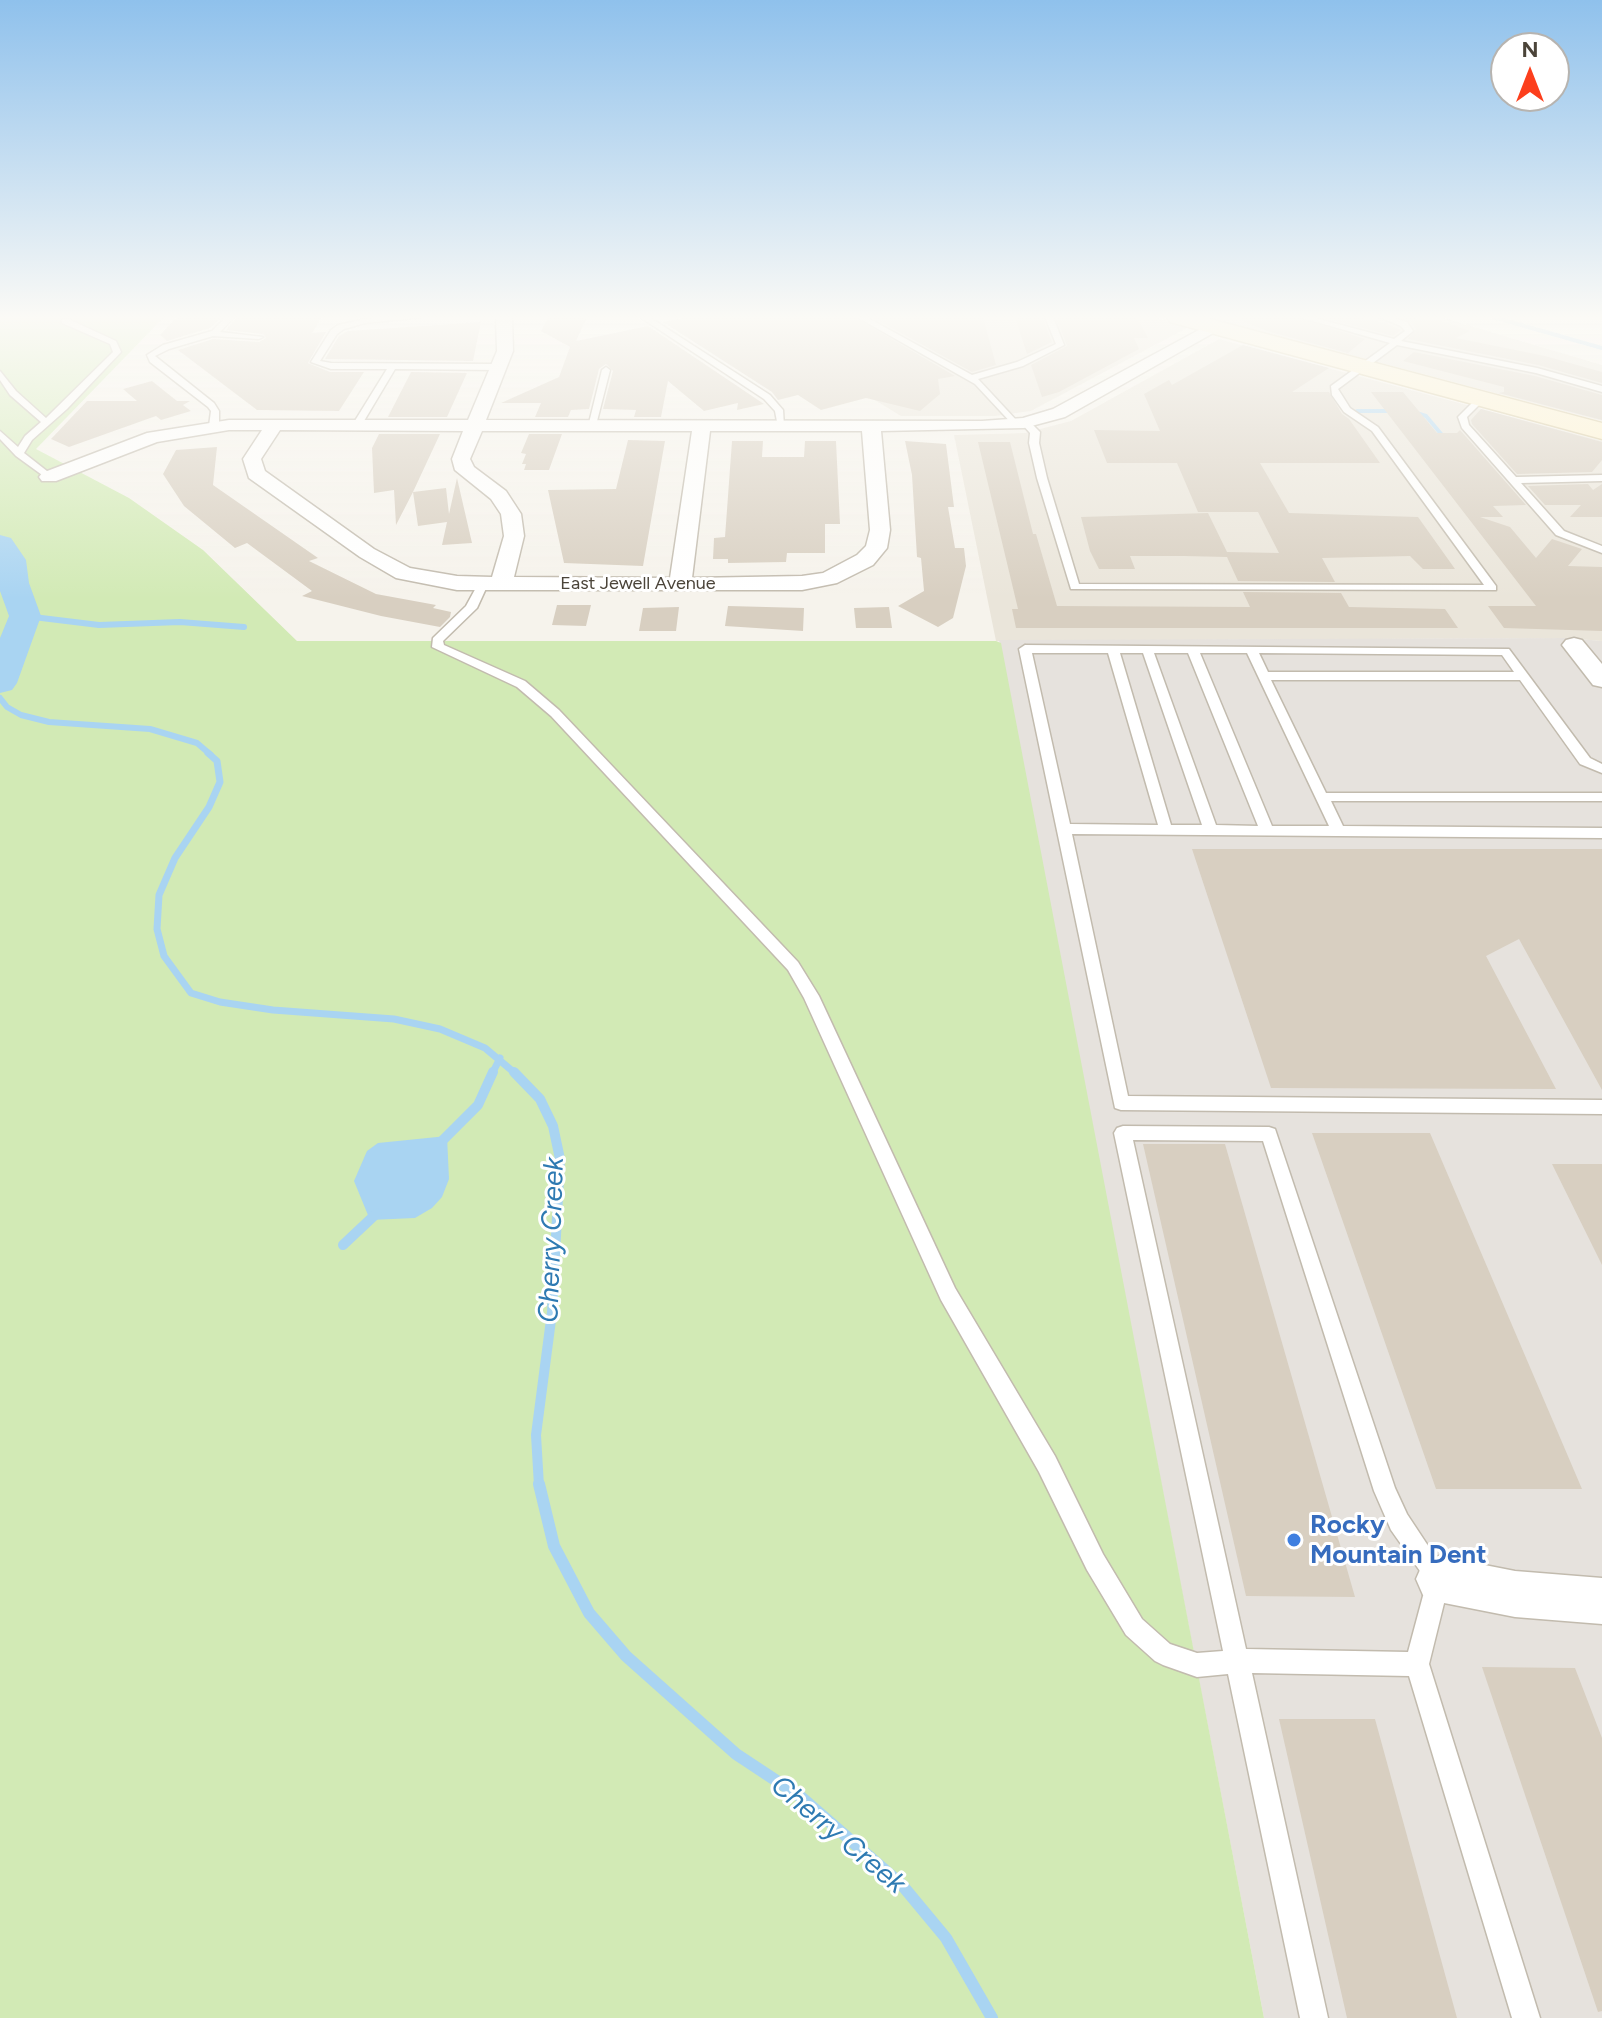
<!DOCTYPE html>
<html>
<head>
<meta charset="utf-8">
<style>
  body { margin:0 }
  #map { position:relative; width:1602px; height:2018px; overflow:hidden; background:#f6f3ec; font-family:Figtree,sans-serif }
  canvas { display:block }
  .north { position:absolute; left:1490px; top:32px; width:80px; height:80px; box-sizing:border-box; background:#fff; border:2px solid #b7b4b0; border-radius:50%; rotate:0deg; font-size:22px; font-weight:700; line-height:32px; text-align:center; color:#4b4439 }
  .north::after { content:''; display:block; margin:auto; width:28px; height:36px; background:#fc3f1d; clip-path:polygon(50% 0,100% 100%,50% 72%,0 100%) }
</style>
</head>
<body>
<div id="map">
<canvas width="1602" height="2018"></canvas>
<div class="north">N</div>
</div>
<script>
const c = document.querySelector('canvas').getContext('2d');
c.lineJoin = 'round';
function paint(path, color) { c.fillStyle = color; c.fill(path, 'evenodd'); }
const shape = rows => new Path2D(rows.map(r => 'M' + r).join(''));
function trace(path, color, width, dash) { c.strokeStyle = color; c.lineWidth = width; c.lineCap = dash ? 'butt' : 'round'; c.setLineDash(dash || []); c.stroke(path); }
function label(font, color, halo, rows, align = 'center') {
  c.font = font + ' Figtree,sans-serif'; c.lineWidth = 6; c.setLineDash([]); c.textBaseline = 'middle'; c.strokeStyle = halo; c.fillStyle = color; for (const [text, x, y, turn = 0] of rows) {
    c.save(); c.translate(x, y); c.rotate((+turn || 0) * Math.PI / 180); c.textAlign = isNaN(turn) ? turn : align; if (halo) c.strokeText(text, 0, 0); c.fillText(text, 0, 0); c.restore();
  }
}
paint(shape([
  [738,317,1154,317,1187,328,1031,411,995,416,901,416],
  [1206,317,1440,317,1602,365,1602,421],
  [1219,339,1602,441,1602,641,1566,638,996,641,954,435,1025,433,1071,421]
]), '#eae5da');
paint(shape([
  [1566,638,1602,641,1602,2018,1264,2018,999,640]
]), '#e6e2dd');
paint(shape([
  [0,317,164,317,36,449,129,498,203,550,297,641,996,641,1001,643,1264,2018,0,2018]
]), '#d2eab5');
paint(shape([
  [447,1136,449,1179,442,1197,432,1208,415,1218,370,1220,354,1181,367,1151,378,1143]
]), '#a9d4f2');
trace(shape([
  [1493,317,1602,348],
  [1357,411,1396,411],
  [1410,411,1426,416,1447,441]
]), '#a9d4f2', 4);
trace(shape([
  [25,616,99,625,180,622,244,627],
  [0,698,7,707,21,715,49,722,150,729,197,743,211,755]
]), '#a9d4f2', 6);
trace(shape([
  [208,753,217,761,220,782,209,807,175,858,159,895,157,929,164,956,191,993,220,1002,273,1010,394,1019,440,1029,485,1048,516,1074],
  [492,1074,500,1058]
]), '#a9d4f2', 7);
trace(shape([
  [514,1072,540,1099,553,1126,560,1159,552,1312,536,1435,539,1486],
  [440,1143,478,1105,493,1072],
  [343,1245,377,1213]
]), '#a9d4f2', 10);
trace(shape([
  [539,1484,554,1546,589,1613,626,1656,736,1754,801,1797,902,1885,946,1938,992,2018]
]), '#a9d4f2', 12);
paint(shape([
  [0,535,11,538,26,560,29,583,41,616,17,683,12,690,0,693,0,638,9,616,0,591,0,535]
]), '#a9d4f2');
paint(shape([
  [177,317,222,317,210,328,167,341,160,335],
  [237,317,322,317,312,333,326,332,308,363,330,372,364,372,339,411,257,410,178,350,213,339,259,342,266,338,263,334,226,330],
  [548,317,587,317,576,341,648,326,764,404,737,410,738,403,704,411,668,381,661,417,634,417,636,410,603,409,613,371,606,364,599,369,589,409,571,410,568,417,535,417,541,403,501,403,559,377,570,347,541,331],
  [689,317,854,317,955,376,938,379,940,394,920,411,866,398,821,410,798,395,778,400,772,392,663,322],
  [872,317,983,317,996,365,972,372],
  [1015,317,1042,317,1052,342,1027,354],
  [1056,317,1137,317,1148,338,1134,338,1139,349,1059,392,1042,397,1031,365,1067,346],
  [1240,317,1296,317,1365,339,1348,353,1267,331,1240,320],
  [1322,317,1356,317,1385,323,1401,330,1393,336],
  [1400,317,1442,321,1470,331,1456,338,1545,356,1602,372,1602,383,1538,365,1408,339,1416,329,1410,320],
  [481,322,473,361,325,359,339,336,348,331],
  [1243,345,1329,368,1292,392,1329,392,1342,414,1349,419,1380,463,1260,463,1289,513,1418,517,1455,569,1423,569,1410,556,1322,558,1335,582,1238,581,1227,557,1184,556,1130,556,1135,569,1099,569,1090,551,1081,517,1208,513,1227,552,1279,553,1258,512,1198,512,1177,463,1107,463,1094,430,1160,431,1144,394,1169,380,1172,385],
  [1414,352,1535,376,1602,395,1602,420,1499,393,1504,392,1504,387,1403,361],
  [411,372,467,373,447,417,388,417],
  [152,381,177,401,190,401,183,405,191,411,161,420,156,416,69,447,51,439,87,401,137,401,123,389],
  [1371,392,1403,392,1437,433,1457,433,1460,430,1526,505,1493,506,1503,517,1480,517,1510,527,1536,558,1552,539,1582,549,1568,566,1602,567,1602,631,1504,628,1488,606,1536,606],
  [1481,409,1602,442,1602,460,1592,472,1517,474,1472,424,1471,420],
  [379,434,440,434,413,492,446,488,449,514,457,478,472,543,442,545,447,522,418,526,413,492,396,525,394,490,374,493,372,448],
  [529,434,562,434,549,470,524,470,526,464,522,464,526,454,521,453],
  [628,440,665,441,643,566,564,563,548,490,616,489],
  [732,441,763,441,762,457,804,457,805,441,836,441,840,524,825,524,825,553,787,553,786,562,728,563,728,559,713,559,714,538,725,537],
  [905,441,946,444,954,507,948,507,955,548,964,548,966,566,953,618,938,627,898,606,924,591,921,558,917,557,912,475],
  [978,442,1010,442,1033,534,1036,534,1057,606,1250,607,1243,592,1341,593,1349,607,1445,609,1458,628,1016,628,1012,609,1018,609],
  [217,447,213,485,318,558,309,561,376,594,436,605,433,608,451,612,450,617,440,627,381,616,302,596,312,591,247,543,235,548,184,506,163,474,176,450],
  [1588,484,1593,490,1602,484,1602,517,1570,517,1581,505,1545,505,1528,486],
  [557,605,591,605,586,626,552,625],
  [728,606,804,608,803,631,725,626],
  [679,607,676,631,639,631,643,608],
  [889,607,892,628,856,628,854,608],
  [1192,849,1602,849,1602,1090,1519,939,1486,956,1556,1089,1271,1088],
  [1312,1133,1430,1133,1582,1489,1436,1489],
  [1143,1144,1225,1144,1355,1597,1246,1596],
  [1552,1164,1602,1164,1602,1265],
  [1482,1667,1575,1668,1602,1738,1602,2011,1598,2012],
  [1279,1719,1375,1719,1457,2018,1347,2018]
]), '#d8cfc1');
const lane = shape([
  [226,317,234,317,220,332,263,337,259,339,213,336,169,349,155,356,214,403,219,411,219,426,214,429,209,426,211,411,208,407,150,362,147,355,163,345,212,331,226,317],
  [389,317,422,317,365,323,344,329,337,334,320,361,331,363,498,364,502,367,498,370,395,369,361,426,355,426,353,424,387,369,331,369,311,362,331,330,338,325,365,319,389,317],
  [640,317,649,317,770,395,783,410,784,427,778,427,775,411,764,399,640,317],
  [857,317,866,317,972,375,1017,362,1056,344,1045,317,1053,317,1064,345,1023,366,978,379,1018,422,1018,426,1015,427,975,384,857,317],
  [1299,317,1311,317,1394,339,1405,331,1401,326,1379,317,1390,317,1407,322,1413,331,1401,341,1537,368,1602,386,1602,392,1536,373,1397,345,1338,389,1350,408,1378,427,1496,586,1496,590,1071,589,1037,478,1029,443,1030,433,1021,423,1023,421,1029,421,1040,432,1039,443,1047,478,1079,584,1484,585,1372,431,1344,412,1332,395,1331,386,1390,343,1299,317],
  [62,319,68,319,116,341,121,352,67,409,32,440,24,453,52,475,54,477,49,480,16,456,0,439,0,431,18,447,25,436,41,422,10,395,0,380,0,371,16,391,46,418,113,352,110,344,62,323,62,319],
  [606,367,610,370,596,425,588,427,602,370,606,367],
  [1478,397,1485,399,1467,417,1469,425,1516,477,1602,475,1602,481,1521,483,1564,531,1602,546,1602,553,1556,535,1462,428,1458,417,1478,397],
  [483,581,488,584,477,608,443,641,444,645,525,681,559,710,798,962,819,996,955,1288,1055,1456,1103,1554,1142,1619,1170,1644,1197,1653,1223,1651,1114,1133,1117,1128,1123,1126,1269,1127,1275,1129,1395,1488,1407,1514,1450,1579,1429,1664,1540,2018,1512,2018,1409,1676,1252,1673,1328,2018,1300,2018,1228,1674,1197,1677,1163,1665,1155,1661,1126,1635,1087,1570,1039,1472,941,1300,804,998,788,970,551,716,517,687,432,647,433,638,466,606,478,584,483,581],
  [1133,1140,1263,1141,1374,1491,1391,1530,1427,1581,1408,1652,1246,1649,1133,1140],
  [1025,645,1509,649,1590,758,1602,764,1602,773,1580,764,1520,680,1271,680,1326,793,1602,793,1602,801,1331,801,1343,826,1602,828,1602,838,1072,834,1128,1096,1602,1100,1602,1114,1121,1110,1115,1108,1019,649,1025,645],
  [1032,653,1108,653,1158,825,1070,824,1032,653],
  [1120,653,1143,653,1202,825,1171,825,1120,653],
  [1154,653,1188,653,1258,826,1216,825,1154,653],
  [1200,653,1247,653,1329,826,1272,826,1200,653],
  [1259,653,1502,655,1514,672,1268,672,1259,653]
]);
const street = shape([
  [496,317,512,317,513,351,486,420,982,421,1023,418,1053,409,1208,325,1214,323,1222,328,1065,417,1024,428,881,431,890,530,887,548,873,565,837,583,802,590,457,590,396,578,360,557,249,478,243,459,262,430,229,430,157,442,56,481,42,481,39,477,42,473,147,433,229,420,468,420,497,351,496,317],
  [280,430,463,431,452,459,455,470,491,499,501,514,504,536,492,577,457,576,410,568,374,549,265,471,261,459,280,430],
  [482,431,692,431,670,578,514,577,524,536,521,514,506,491,474,467,470,459,482,431],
  [710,431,862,431,870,530,866,546,857,555,823,573,802,576,692,578,710,431],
  [1574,638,1582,640,1602,664,1602,687,1593,685,1562,645,1566,640,1574,638],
  [1439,1556,1515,1571,1602,1578,1602,1624,1515,1617,1439,1602,1423,1595,1416,1579,1423,1563,1439,1556]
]);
const secondary = shape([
  [1167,317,1202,317,1602,423,1602,439,1170,322,1167,317]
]);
trace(lane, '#c2bbae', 3);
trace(street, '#c2bbae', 3);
trace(secondary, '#d6c79b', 3);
paint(lane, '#fff');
paint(street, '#fff');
paint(secondary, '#fff3cd');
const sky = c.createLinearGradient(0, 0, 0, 599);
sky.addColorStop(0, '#8fc1ec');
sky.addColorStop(0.53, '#fbfaf6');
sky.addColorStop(1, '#fbfaf600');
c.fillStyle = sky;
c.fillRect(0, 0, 1602, 599);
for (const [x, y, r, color] of [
  [1294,1540,8,"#3f7fe0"]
]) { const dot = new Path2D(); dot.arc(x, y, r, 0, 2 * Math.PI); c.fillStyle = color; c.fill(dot); trace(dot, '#fff', 3); }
label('18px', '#4b4439', '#fff', [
  ["East Jewell Avenue",638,584]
]);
label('bold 26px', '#366cbe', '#fff', [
  ["Rocky",1310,1525],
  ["Mountain Dent",1310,1555]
], 'left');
label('italic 28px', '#2e7ab2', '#fff', [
  ["Cherry Creek",552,1240,-88],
  ["Cherry Creek",838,1835,40]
]);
</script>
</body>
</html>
